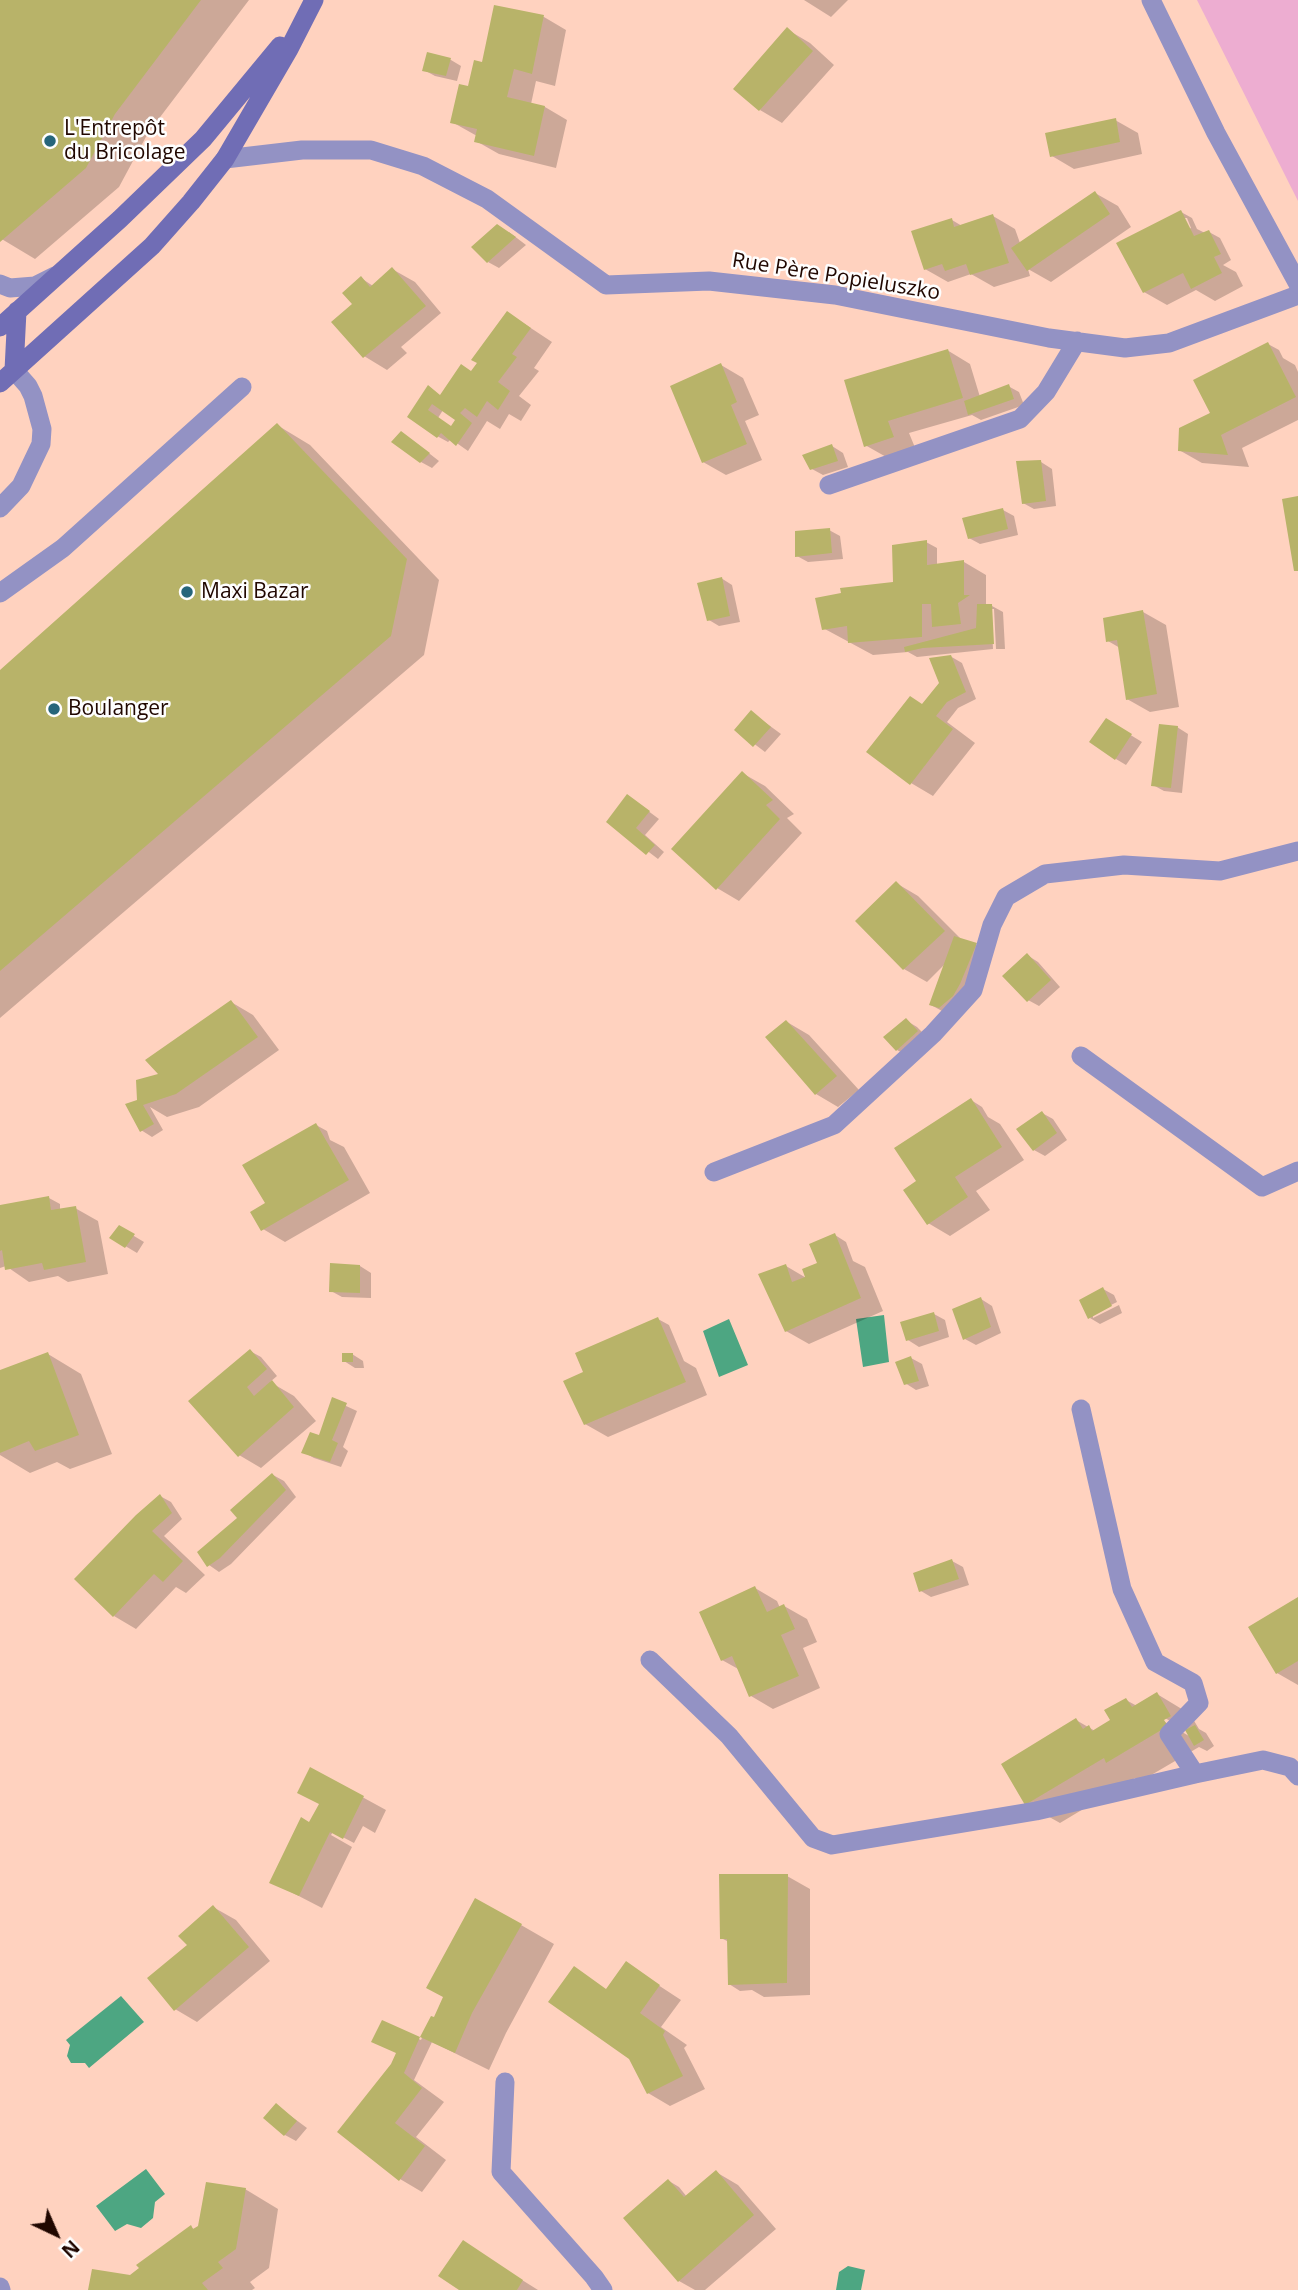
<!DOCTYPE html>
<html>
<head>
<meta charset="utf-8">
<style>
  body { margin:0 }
  #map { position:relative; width:1298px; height:2290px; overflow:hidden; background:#ffd2bf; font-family:"Open Sans",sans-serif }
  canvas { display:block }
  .north { position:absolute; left:21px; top:2199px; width:70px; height:70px; -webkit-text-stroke:5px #fefefe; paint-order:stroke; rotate:136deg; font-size:19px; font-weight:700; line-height:28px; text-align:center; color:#200700 }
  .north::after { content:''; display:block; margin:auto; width:24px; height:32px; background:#200700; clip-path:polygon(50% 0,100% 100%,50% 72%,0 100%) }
</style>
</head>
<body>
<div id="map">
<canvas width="1298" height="2290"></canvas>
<div class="north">N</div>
</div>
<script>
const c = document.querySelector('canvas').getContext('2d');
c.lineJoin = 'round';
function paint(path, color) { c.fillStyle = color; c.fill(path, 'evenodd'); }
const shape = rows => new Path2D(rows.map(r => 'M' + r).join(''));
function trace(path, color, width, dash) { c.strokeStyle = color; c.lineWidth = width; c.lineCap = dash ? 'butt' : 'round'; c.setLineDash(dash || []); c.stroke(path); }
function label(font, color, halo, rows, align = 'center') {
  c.font = font + ' "Open Sans",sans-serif'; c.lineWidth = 5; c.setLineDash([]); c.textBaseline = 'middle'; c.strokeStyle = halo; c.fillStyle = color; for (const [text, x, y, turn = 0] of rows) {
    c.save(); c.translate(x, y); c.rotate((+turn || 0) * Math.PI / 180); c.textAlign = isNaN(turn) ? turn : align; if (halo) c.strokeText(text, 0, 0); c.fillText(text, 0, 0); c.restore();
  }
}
paint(shape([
  [1197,0,1298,0,1298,201]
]), '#edadd1');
paint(shape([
  [884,1315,889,1362,863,1367,856,1319],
  [729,1319,748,1365,719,1377,703,1331],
  [121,1996,144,2022,89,2068,85,2063,71,2063,67,2056,70,2045,66,2040],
  [146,2169,165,2194,155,2202,153,2218,141,2228,127,2224,115,2231,96,2206],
  [848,2266,865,2270,861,2290,836,2290,839,2272]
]), '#4da682');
paint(shape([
  [0,0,249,0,148,133,119,187,35,259,0,238],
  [804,0,848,0,831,17],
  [496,7,544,17,566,30,555,86,536,81,531,104,545,107,567,120,556,168,499,154,476,141,477,136,452,122,484,65],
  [788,30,810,43,834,65,782,123,760,110],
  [428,54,451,60,461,66,457,81,435,76,424,70],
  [1115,120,1138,133,1142,154,1074,169,1052,156],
  [1095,193,1118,206,1131,227,1051,282,1028,269,1030,276,994,287,971,274,948,282,925,269,952,220,962,226,993,216,1015,229,1020,243],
  [1181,212,1192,218,1197,229,1205,233,1209,232,1220,238,1231,260,1223,265,1236,272,1243,286,1215,301,1196,290,1167,305,1144,292],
  [1183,218,1187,218,1191,228,1189,229],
  [509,232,526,245,499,268,488,262],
  [392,269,415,282,441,313,401,347,407,353,387,370,364,356,354,303,361,278,373,286],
  [508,313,552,342,534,368,539,371,519,396,531,405,521,421,509,414,500,429,487,421,468,451,451,439,448,442,437,436,409,416,428,388,441,396,471,373],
  [443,410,458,420,452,428,438,418],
  [1268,344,1279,350,1283,358,1295,365,1298,372,1298,420,1242,448,1249,467,1202,463,1179,450],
  [947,350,970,364,980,397,1008,386,1019,392,1024,405,981,420,972,415,909,433,916,450,888,458,865,445],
  [721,365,743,378,759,415,745,421,762,460,726,475,703,462],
  [277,425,310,445,439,580,424,655,0,1018,0,672],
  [401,433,412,440,439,461,432,468,421,462,394,442],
  [832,446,843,453,848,467,823,475,812,469],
  [1041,462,1052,469,1056,506,1034,509,1023,503],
  [1003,510,1014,516,1018,535,980,544,969,538],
  [829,530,840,536,843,559,808,562,797,556],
  [926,542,937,548,937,566,964,562,986,575,986,606,992,606,1003,612,1005,649,996,649,994,609,991,609,993,649,917,657,908,652,873,655,823,628,895,583],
  [721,578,732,585,740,622,719,626,709,620],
  [1143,612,1166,625,1179,707,1150,712,1127,699,1120,648,1108,641],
  [950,656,962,663,976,699,958,708,947,722,975,743,933,796,911,783,923,705,941,683],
  [751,712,781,734,765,752,736,730],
  [1106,720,1142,742,1126,765,1116,759],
  [1177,727,1188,734,1182,793,1164,791,1153,785],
  [742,773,765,786,794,814,787,818,802,833,739,901,717,888],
  [628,796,659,819,645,835,664,852,658,859,608,821],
  [896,883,918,896,963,941,976,945,978,974,942,1011,931,1005,946,963,927,982,904,969],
  [1027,955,1038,962,1060,987,1039,1006,1028,1000],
  [231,1002,253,1015,279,1050,199,1107,167,1117,150,1107,163,1130,152,1137,141,1130,142,1100,162,1076],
  [907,1021,917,1027,928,1038,908,1056,897,1050],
  [787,1022,809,1035,859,1090,838,1107,816,1094],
  [971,1100,982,1107,988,1117,1000,1124,1024,1160,976,1191,990,1210,950,1236,928,1223,918,1181],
  [1042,1113,1053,1119,1067,1140,1045,1156,1034,1150],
  [316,1125,327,1131,330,1140,344,1147,370,1193,285,1242,263,1229,267,1204],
  [49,1198,60,1204,60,1211,75,1208,98,1221,108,1274,68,1282,58,1276,29,1282,6,1266,0,1268,0,1206],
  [119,1227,144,1242,137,1253,112,1238],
  [835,1235,846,1242,853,1261,865,1267,883,1311,809,1344,786,1331,786,1266,808,1279,820,1263],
  [360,1266,371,1273,371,1298,342,1297,331,1291],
  [1103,1289,1114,1295,1117,1302,1093,1314,1093,1318,1119,1305,1122,1313,1100,1324,1090,1318],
  [981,1299,992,1306,1001,1333,976,1345,965,1339],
  [934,1314,945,1320,949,1337,919,1347,908,1340],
  [658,1319,669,1325,684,1361,696,1368,707,1395,608,1437,585,1424,585,1373],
  [250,1351,261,1357,277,1376,270,1382,294,1396,316,1421,261,1468,239,1455],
  [48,1354,81,1374,112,1454,70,1469,57,1462,30,1473,0,1455,0,1372],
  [352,1354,363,1361,364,1368,355,1368,344,1361],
  [911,1358,922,1364,929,1386,916,1390,905,1383],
  [333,1400,357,1411,343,1447,348,1451,341,1467,314,1458,303,1452,320,1438],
  [273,1475,284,1481,296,1497,231,1564,219,1572,209,1565,239,1518],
  [160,1496,171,1502,182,1519,164,1536,205,1575,186,1593,176,1587,136,1629,114,1616],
  [952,1561,963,1567,969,1585,931,1597,921,1591],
  [755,1588,777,1601,780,1608,784,1606,807,1619,817,1642,803,1648,820,1688,773,1709,751,1696,740,1670,722,1660],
  [1298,1599,1298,1685,1277,1673],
  [1157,1694,1190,1714,1199,1729,1206,1733,1214,1746,1207,1751,1199,1747,1141,1781,1135,1778,1060,1823,1026,1804,1076,1720,1095,1731,1112,1720,1126,1700,1137,1706],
  [1165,1718,1189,1732,1189,1736,1163,1721],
  [311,1769,386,1810,375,1833,363,1826,354,1843,333,1832,331,1835,352,1847,322,1908,291,1892,318,1828,321,1805],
  [787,1876,810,1889,810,1995,764,1997,752,1990,740,1991,729,1984,729,1942,721,1938],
  [213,1907,236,1920,270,1961,197,2022,175,2009,190,1945],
  [521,1925,554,1944,506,2033,489,2070,432,2042,414,2080,444,2102,416,2137,446,2160,422,2192,400,2179,339,2132,393,2065,398,2053,382,2023,421,2040,431,2018,435,2019],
  [626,1964,681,2000,661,2027,687,2045,684,2048,705,2089,670,2106,648,2093,608,1990],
  [276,2105,307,2128,296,2141,285,2135],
  [716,2172,738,2185,776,2229,705,2290,695,2290,679,2281,669,2181,679,2187,687,2197],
  [245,2189,278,2209,269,2268,250,2282,255,2288,252,2290,90,2290,131,2276,191,2227,195,2230],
  [503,2268,538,2290,462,2290]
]), '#0003');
paint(shape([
  [0,0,201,0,115,114,86,168,0,242],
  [494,5,544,15,532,74,514,69,507,97,545,106,534,156,474,142,477,129,450,123,459,84,468,86,474,60,482,62],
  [787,27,813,51,759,111,733,89],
  [427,52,451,58,446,76,422,71],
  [1116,118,1120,142,1050,157,1045,133],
  [1095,191,1110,214,1027,271,1011,248],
  [1181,210,1194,236,1209,230,1221,254,1214,257,1222,273,1191,289,1183,273,1143,293,1116,243],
  [993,214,1009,263,970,275,966,264,945,271,942,264,924,270,911,231,952,218,954,227],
  [497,224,516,237,487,263,471,247],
  [392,267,426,306,363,358,331,322,352,304,342,293,361,276,370,287],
  [507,311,531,328,512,354,517,357,498,382,510,391,498,410,487,401,477,417,465,408,460,413,472,423,456,446,441,433,437,438,407,417,428,385,440,395,461,364,471,371,477,363,471,360],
  [432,404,455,420,451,426,428,410],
  [1268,342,1296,397,1221,435,1228,455,1178,451,1179,428,1210,413,1193,380],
  [948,349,963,398,888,421,894,437,864,447,844,380],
  [721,363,737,402,731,405,747,444,702,463,670,386],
  [1009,384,1014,399,968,415,964,401],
  [277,423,407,559,391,636,0,971,0,670],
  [401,431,430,453,420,463,391,442],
  [832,444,838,461,810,470,802,455],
  [1041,460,1046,501,1022,504,1016,461],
  [1298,496,1298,571,1294,571,1282,499],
  [1003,508,1008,529,968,539,962,518],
  [830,528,832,553,795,557,795,531],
  [927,540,927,565,964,560,964,595,970,595,958,603,961,624,932,627,931,604,922,604,922,637,848,643,847,626,822,630,815,598,841,593,840,588,893,582,892,545],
  [722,577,730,616,707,621,697,583],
  [977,604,992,604,994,644,923,648,905,652,904,647,976,628],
  [1143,610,1157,694,1126,700,1117,640,1106,642,1103,618],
  [951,655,966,692,947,702,936,716,953,729,910,785,866,752,910,696,922,704,939,683,929,658],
  [751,710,771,727,753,747,734,730],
  [1106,718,1132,734,1115,760,1089,742],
  [1159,724,1178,726,1171,788,1151,786],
  [742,771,773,800,766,805,780,819,716,890,671,849],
  [627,794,650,811,636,828,655,845,646,855,606,822],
  [896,881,945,931,903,970,855,921],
  [954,936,977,943,960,984,953,996,939,1008,929,1005],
  [1027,953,1051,980,1027,1002,1002,976],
  [231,1000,258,1037,176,1094,143,1105,154,1124,140,1132,125,1104,137,1100,136,1080,158,1074,145,1060],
  [906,1018,918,1031,896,1051,883,1037],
  [786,1020,837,1076,815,1095,765,1037],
  [971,1098,1002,1147,955,1177,968,1197,927,1225,903,1190,916,1181,894,1148],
  [1042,1111,1057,1133,1033,1151,1016,1129],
  [316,1123,349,1180,261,1231,250,1212,265,1203,242,1165],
  [49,1196,51,1210,76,1206,86,1262,44,1270,42,1263,5,1270,2,1250,0,1251,0,1205],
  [119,1225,135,1234,125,1248,109,1238],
  [835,1233,861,1298,785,1332,758,1274,786,1264,792,1282,805,1277,802,1269,817,1263,809,1244],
  [330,1263,360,1265,360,1293,329,1292],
  [1103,1287,1112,1306,1088,1319,1079,1300],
  [981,1297,991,1327,963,1340,952,1309],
  [934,1312,939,1331,906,1341,900,1322],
  [658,1317,686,1382,584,1425,563,1381,583,1372,575,1353],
  [250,1349,267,1369,247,1387,254,1396,272,1380,294,1407,238,1457,188,1401],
  [48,1352,79,1435,35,1451,29,1441,0,1453,0,1370],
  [342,1353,353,1353,353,1362,342,1362],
  [911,1356,919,1381,904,1385,895,1362],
  [332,1397,347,1403,332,1440,338,1443,330,1462,301,1453,310,1432,319,1435],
  [272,1473,286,1490,220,1558,207,1567,197,1552,237,1518,230,1510],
  [160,1494,172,1513,152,1531,183,1561,163,1582,154,1574,113,1617,74,1579,136,1515],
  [952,1559,959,1579,919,1592,913,1573],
  [755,1586,767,1612,784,1604,795,1629,781,1635,799,1676,749,1697,732,1656,721,1661,699,1612],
  [1298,1597,1298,1661,1276,1674,1248,1627],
  [1157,1692,1171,1716,1164,1720,1168,1726,1106,1763,1104,1758,1025,1805,1001,1764,1076,1718,1083,1729,1089,1725,1092,1731,1110,1720,1104,1710,1126,1698,1132,1707],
  [1195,1725,1204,1740,1194,1746,1185,1730],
  [310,1767,364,1796,343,1839,330,1832,299,1896,269,1883,301,1817,309,1822,319,1804,297,1793],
  [719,1874,788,1874,787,1983,728,1985,727,1939,720,1939],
  [475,1898,522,1924,472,2013,455,2053,420,2037,431,2016,434,2017,443,1997,426,1988],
  [213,1905,249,1947,174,2011,147,1978,187,1945,178,1936],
  [626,1961,660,1985,640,2013,665,2031,663,2035,683,2076,647,2094,629,2059,548,2002,574,1966,606,1989],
  [382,2020,420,2037,404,2073,422,2088,395,2123,425,2146,399,2181,337,2132,391,2064,396,2053,371,2042],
  [276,2103,297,2121,284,2136,263,2118],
  [716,2170,754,2215,678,2282,623,2218,668,2179,684,2197],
  [206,2182,246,2188,236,2249,218,2262,223,2268,202,2283,208,2290,88,2290,92,2269,130,2275,139,2268,136,2265,191,2225,193,2229,198,2226],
  [463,2240,523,2280,517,2290,459,2290,438,2276]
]), '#b8b369');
trace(shape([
  [0,284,10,288,35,286,55,276],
  [0,508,21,486,41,444,42,429,33,396,28,386,14,370],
  [0,593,63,548,242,387],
  [1081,1056,1262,1187,1298,1171],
  [1081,1409,1122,1589,1155,1662,1193,1683,1199,1703,1169,1734,1195,1774,1263,1760,1290,1767,1298,1776],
  [650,1660,729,1736,813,1838,832,1845,1036,1811,1195,1774]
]), '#9392c4', 19);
trace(shape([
  [225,159,302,150,371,150,423,166,487,199,606,285,709,281,835,295,1049,338,1125,348,1169,343,1298,295],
  [829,485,1020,419,1046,392,1077,341],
  [714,1172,834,1125,933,1034,973,990,992,925,1006,897,1045,874,1124,865,1220,871,1298,851],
  [505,2082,501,2172,594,2277,603,2290],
  [0,2287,1,2290]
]), '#9392c4', 19);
trace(shape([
  [1151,0,1216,133,1298,284]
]), '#9392c4', 19);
trace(shape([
  [0,327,120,219,203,139,280,46],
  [14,370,17,311],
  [0,383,152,246,191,202,225,159,289,49,314,0]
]), '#706db5', 19);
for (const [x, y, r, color] of [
  [50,141,7,"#26657b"],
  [187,592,7,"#26657b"],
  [54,709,7,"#26657b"]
]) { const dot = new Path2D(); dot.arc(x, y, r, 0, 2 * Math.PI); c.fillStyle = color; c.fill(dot); trace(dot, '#fefefe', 2.5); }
label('21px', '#200700', '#fefefe', [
  ["L'Entrepôt",64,129],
  ["du Bricolage",64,153],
  ["Maxi Bazar",201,592],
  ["Boulanger",68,709]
], 'left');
label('21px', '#200700', '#fefefe', [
  ["Rue Père Popieluszko",836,277,9]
]);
</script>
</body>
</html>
